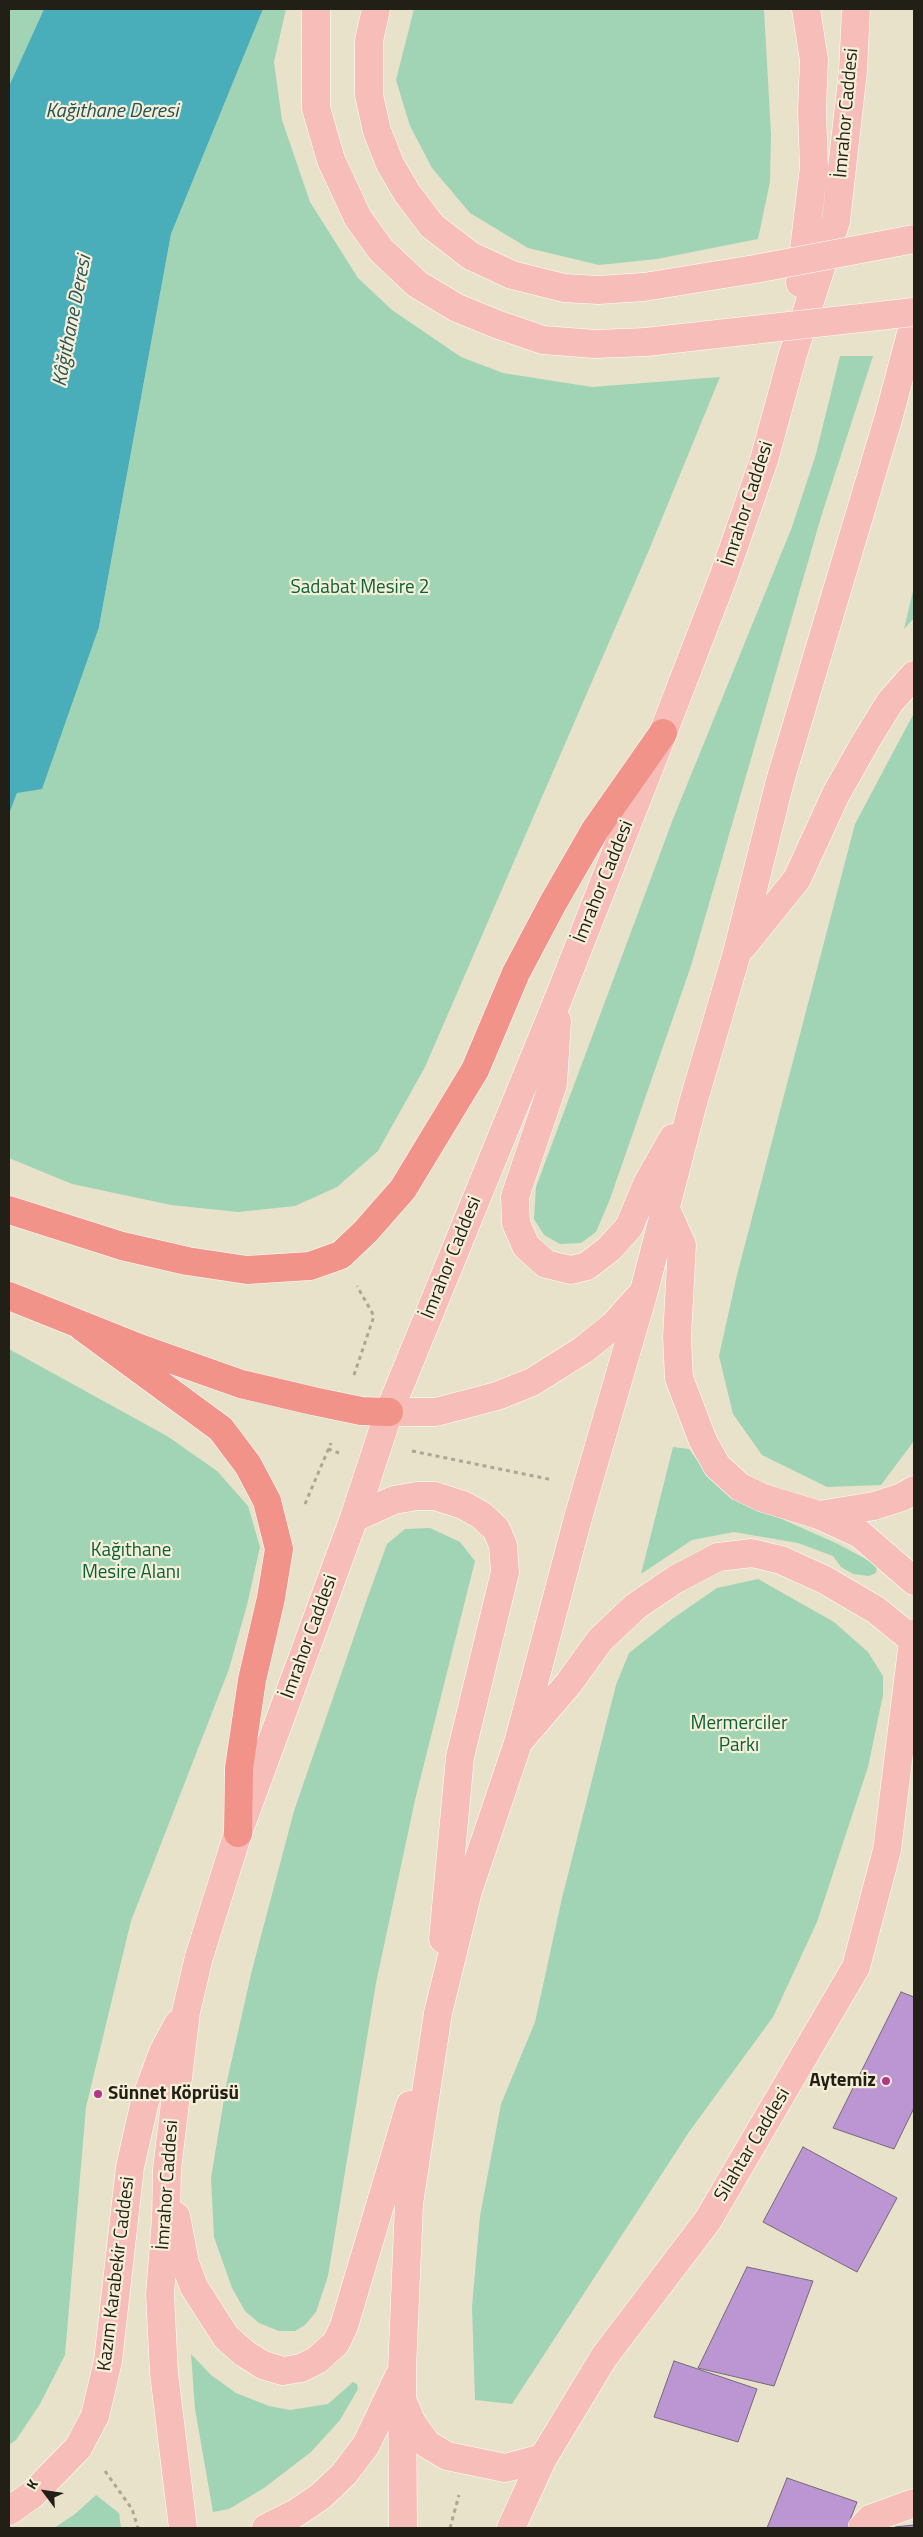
<!DOCTYPE html>
<html>
<head>
<meta charset="utf-8">
<style>
  body { margin:0 }
  #map { position:relative; width:923px; height:2537px; overflow:hidden; background:#e8e2cb; font-family:"Titillium Web",sans-serif }
  canvas { display:block }
  .frame { position:absolute; inset:0; border:10px solid #221f17; pointer-events:none }
  .north { position:absolute; left:20px; top:2467px; width:50px; height:50px; -webkit-text-stroke:4px #f6efd8; paint-order:stroke; rotate:301deg; font-size:14px; font-weight:700; line-height:20px; text-align:center; color:#221f17 }
  .north::after { content:''; display:block; margin:auto; width:18px; height:22px; background:#221f17; clip-path:polygon(50% 0,100% 100%,50% 72%,0 100%) }
</style>
</head>
<body>
<div id="map">
<canvas width="923" height="2537"></canvas>
<div class="frame"></div>
<div class="north">K</div>
</div>
<script>
const c = document.querySelector('canvas').getContext('2d');
c.lineJoin = 'round';
function paint(path, color) { c.fillStyle = color; c.fill(path, 'evenodd'); }
const shape = rows => new Path2D(rows.map(r => 'M' + r).join(''));
function trace(path, color, width, dash) { c.strokeStyle = color; c.lineWidth = width; c.lineCap = dash ? 'butt' : 'round'; c.setLineDash(dash || []); c.stroke(path); }
function label(font, color, halo, rows, align = 'center') {
  c.font = font + ' "Titillium Web",sans-serif'; c.lineWidth = 4.5; c.setLineDash([]); c.textBaseline = 'middle'; c.strokeStyle = halo; c.fillStyle = color; for (const [text, x, y, turn = 0] of rows) {
    c.save(); c.translate(x, y); c.rotate((+turn || 0) * Math.PI / 180); c.textAlign = isNaN(turn) ? turn : align; if (halo) c.strokeText(text, 0, 0); c.fillText(text, 0, 0); c.restore();
  }
}
paint(shape([
  [9,9,44,9,9,86],
  [263,9,286,9,274,62,282,120,310,202,358,278,392,310,461,357,503,373,592,387,720,377,649,550,425,1067,378,1151,337,1187,295,1206,238,1212,171,1205,72,1184,9,1158,9,814,17,793,99,627,171,234],
  [414,9,764,9,771,134,770,182,758,239,657,259,599,265,528,248,470,213,432,168,410,126,396,80],
  [840,356,873,356,821,517,691,966,610,1199,596,1232,581,1243,560,1244,544,1235,534,1219,536,1187,673,819,792,527,816,454],
  [914,587,914,618,904,629],
  [914,713,914,1441,881,1485,827,1487,762,1455,733,1414,719,1356,737,1275,855,824],
  [9,1349,167,1436,217,1471,248,1506,260,1547,247,1605,229,1669,131,1921,86,2107,65,2355,40,2404,16,2440,9,2445],
  [673,1447,689,1449,703,1468,757,1508,838,1544,877,1565,876,1573,869,1576,853,1574,841,1567,833,1556,798,1543,734,1532,692,1540,641,1574],
  [430,1528,460,1542,475,1561,415,1800,376,1983,328,2276,316,2312,305,2325,295,2331,279,2331,259,2323,245,2311,232,2288,214,2237,211,2178,227,2081,252,1970,294,1811,367,1599,387,1544,405,1529],
  [758,1579,834,1622,868,1652,883,1676,883,1695,868,1767,817,1922,773,2017,689,2132,512,2404,475,2400,472,2307,480,2216,501,2104,535,2022,562,1898,616,1685,629,1653,672,1619,717,1588],
  [191,2354,211,2375,236,2393,269,2406,290,2410,328,2404,353,2382,357,2384,358,2389,340,2420,311,2452,264,2488,229,2509,213,2512,195,2409],
  [96,2495,119,2513,121,2528,54,2528,75,2514]
]), '#a1d4b4');
paint(shape([
  [44,9,263,9,171,234,99,627,42,789,17,793,9,814,9,86]
]), '#49adba');
const building = shape([
  [901,1992,914,1997,914,2108,894,2149,833,2128,901,1992],
  [803,2147,897,2198,857,2272,763,2222,803,2147],
  [747,2267,813,2281,774,2386,698,2368,747,2267],
  [674,2361,757,2389,738,2442,654,2417,674,2361],
  [787,2478,857,2502,847,2528,767,2528,787,2478],
  [914,2525,914,2528,895,2528,895,2527,914,2525]
]);
paint(building, '#bc96d2');
trace(building, '#73687a', 1);
const major = shape([
  [316,9,316,108,331,160,358,218,381,250,417,284,457,308,499,325,543,340,595,344,646,342],
  [376,9,369,41,369,95,377,131,390,164,407,193,432,226,471,256,512,275,564,288,598,290,644,287],
  [800,283,814,167,812,111,814,60,806,9],
  [743,946,797,879,836,794,866,741,890,702,914,675],
  [557,1021,553,1084,515,1197,516,1223,526,1246,546,1264,571,1270,587,1266,609,1249,629,1227,647,1184,673,1138],
  [665,1207,682,1245,677,1337,679,1378,703,1441,717,1466,740,1487,763,1498,819,1515,860,1534,914,1581],
  [389,1412,436,1412,497,1396,532,1382,583,1350,614,1325,638,1298],
  [819,1515,874,1506,902,1497,914,1490],
  [354,1518,394,1500,417,1496,435,1496,463,1505,481,1515,496,1529,503,1545,505,1572,460,1757,443,1939],
  [522,1738,569,1683,600,1640,636,1606,676,1579,718,1557,752,1553,781,1560,825,1580,876,1610,913,1640],
  [176,2216,185,2263,194,2287,226,2337,244,2353,263,2365,283,2371,301,2368,317,2360,336,2343,344,2326,410,2105],
  [404,2404,412,2423,427,2444,447,2456,505,2468,543,2458],
  [9,2511,33,2494,78,2448,95,2416,108,2361,130,2167,145,2101,163,2052,178,2024],
  [183,2528,164,2373,160,2294,166,2218,167,2169,186,2012,199,1957,238,1833,354,1518,389,1412,559,997,663,733,724,575,764,460,793,354,836,221,853,71,856,9],
  [266,2528,296,2513,321,2496,344,2474,366,2445,399,2376],
  [403,2528,402,2370,409,2204,438,2013,468,1891,518,1743,578,1518,644,1291,693,1103,737,953,780,781,889,416,914,322],
  [511,2528,543,2458,604,2357,708,2220,856,1967,887,1850,914,1633],
  [862,2528,870,2519,914,2503]
]);
const highway = shape([
  [9,1210,122,1246,187,1261,247,1270,310,1266,341,1255,366,1231,403,1189,475,1070,516,973,553,903,595,830,663,733],
  [9,1296,142,1349,241,1384,313,1401,361,1411,389,1412],
  [82,1327,221,1429,248,1465,267,1501,279,1549,271,1598,252,1680,239,1768,238,1833]
]);
trace(major, '#fff', 29);
trace(highway, '#fff', 29);
trace(shape([
  [354,1375,374,1316,357,1286],
  [328,1449,339,1453],
  [412,1451,553,1480],
  [305,1504,331,1443],
  [105,2471,132,2509,138,2528],
  [450,2528,459,2495]
]), '#aca795', 3, [4, 4]);
trace(major, '#f7beb9', 28);
trace(highway, '#f2938a', 28);
const majorBridge = shape([
  [644,287,755,269,914,239],
  [646,342,914,312]
]);
trace(majorBridge, '#fff', 29, []);
trace(majorBridge, '#f7beb9', 28);
for (const [x, y, r, color] of [
  [886,2081,5,"#b33788"],
  [98,2094,5,"#b33788"]
]) { const dot = new Path2D(); dot.arc(x, y, r, 0, 2 * Math.PI); c.fillStyle = color; c.fill(dot); trace(dot, '#f6efd8', 2); }
label('19px', '#221f17', '#f6efd8', [
  ["İmrahor Caddesi",847,113,-85],
  ["İmrahor Caddesi",748,504,-72],
  ["İmrahor Caddesi",604,882,-68],
  ["İmrahor Caddesi",452,1258,-68],
  ["İmrahor Caddesi",310,1637,-70],
  ["Silahtar Caddesi",753,2145,-59],
  ["İmrahor Caddesi",168,2185,-86],
  ["Kazım Karabekir Caddesi",117,2274,-83]
]);
label('19px', '#09613b', '#f6efd8', [
  ["Sadabat Mesire 2",360,588],
  ["Kağıthane",131,1551],
  ["Mesire Alanı",131,1573],
  ["Mermerciler",739,1724],
  ["Parkı",739,1746]
]);
label('bold 19px', '#221f17', '#f6efd8', [
  ["Aytemiz",876,2081],
  ["Sünnet Köprüsü",108,2094,"left"]
], 'right');
label('italic 20px', '#265258', '#f6efd8', [
  ["Kağıthane Deresi",112,112],
  ["Kâğıthane Deresi",73,321,-79]
]);
</script>
</body>
</html>
